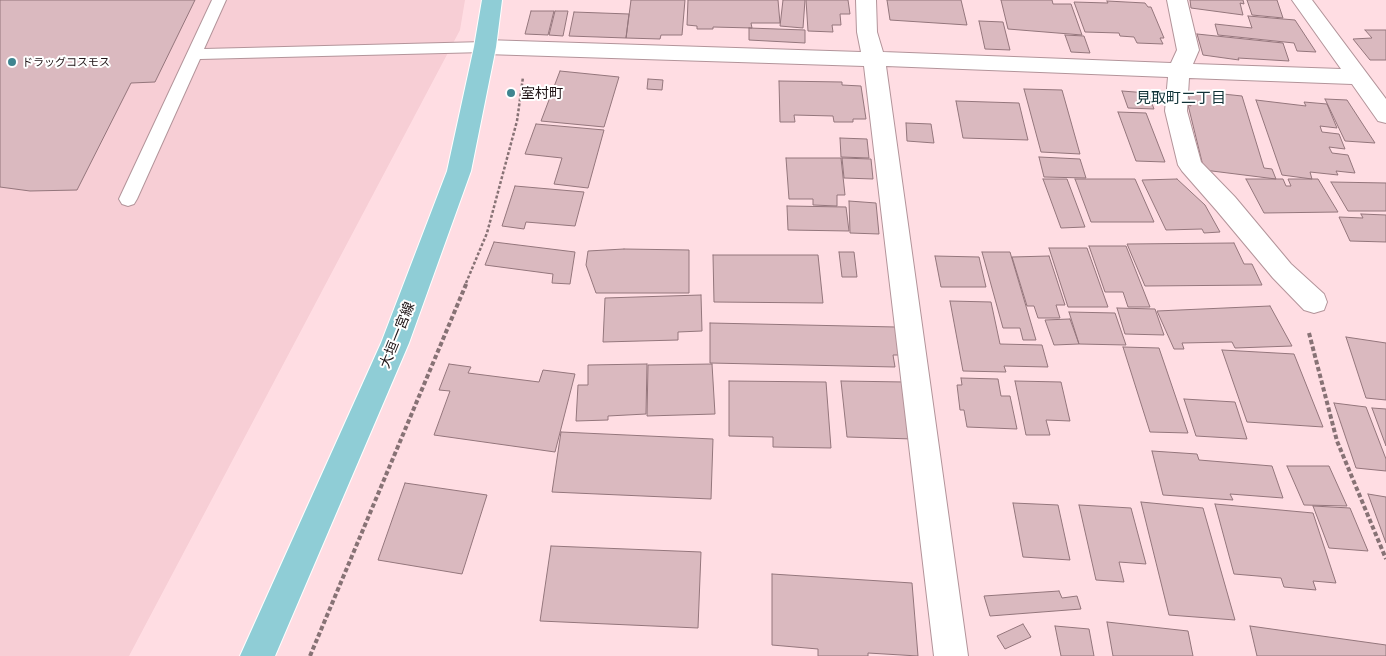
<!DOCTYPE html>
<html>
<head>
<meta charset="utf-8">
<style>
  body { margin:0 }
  canvas { display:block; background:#ffdde3 }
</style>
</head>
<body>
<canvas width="1386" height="656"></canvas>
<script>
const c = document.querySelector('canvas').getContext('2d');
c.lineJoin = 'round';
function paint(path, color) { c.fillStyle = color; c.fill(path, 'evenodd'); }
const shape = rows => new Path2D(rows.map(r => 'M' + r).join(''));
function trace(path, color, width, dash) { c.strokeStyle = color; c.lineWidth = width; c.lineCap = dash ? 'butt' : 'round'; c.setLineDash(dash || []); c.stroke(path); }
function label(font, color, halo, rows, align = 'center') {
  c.font = font + ' Commissioner,"Noto Sans JP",sans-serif'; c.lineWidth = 4; c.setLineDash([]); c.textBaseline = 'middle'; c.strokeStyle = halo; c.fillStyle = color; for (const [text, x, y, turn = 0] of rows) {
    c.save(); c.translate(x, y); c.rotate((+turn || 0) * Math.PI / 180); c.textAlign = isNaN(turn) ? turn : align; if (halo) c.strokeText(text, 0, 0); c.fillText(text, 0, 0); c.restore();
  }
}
paint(shape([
  [0,0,465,0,460,30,129,656,0,656]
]), '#f7ced5');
const building = shape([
  [0,0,195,0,155,82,131,83,77,190,30,191,0,187,0,0],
  [631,0,685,0,682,35,661,35,660,39,626,38,631,0],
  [688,0,778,0,780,23,751,23,752,28,713,27,713,29,697,29,697,26,687,25,688,0],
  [783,0,805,0,803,28,780,26,783,0],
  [806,0,848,0,850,14,840,14,841,25,832,25,833,32,808,31,806,0],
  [887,0,961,0,967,25,890,20,887,0],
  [1001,0,1052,0,1053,4,1071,4,1082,35,1008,29,1001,0],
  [1190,0,1243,0,1244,4,1240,3,1243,15,1191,8,1190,0],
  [1247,0,1277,0,1283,18,1252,15,1247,0],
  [1107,1,1145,3,1148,7,1151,7,1164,38,1160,38,1163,44,1137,43,1134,37,1120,36,1119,33,1085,32,1074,2,1108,3,1107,1],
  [531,11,554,11,548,35,525,34,531,11],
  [555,11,568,11,563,36,549,35,555,11],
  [574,12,629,14,626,38,569,36,574,12],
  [1248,16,1295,20,1316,52,1297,51,1294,43,1218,35,1215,24,1252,28,1248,16],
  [979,21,1003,22,1010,50,985,49,979,21],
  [749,28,805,30,805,43,749,40,749,28],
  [1365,30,1386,30,1386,60,1370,60,1353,39,1372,38,1365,30],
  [1197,34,1283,43,1289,61,1238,58,1239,60,1203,55,1197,34],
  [1065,35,1084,36,1090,53,1071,52,1065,35],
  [560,71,619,77,604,127,541,121,560,71],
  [648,79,663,80,662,90,647,89,648,79],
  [779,81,842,82,842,85,861,86,866,119,853,119,853,122,834,122,833,116,794,115,795,122,780,122,779,81],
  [1024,89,1062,90,1080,154,1041,152,1024,89],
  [1122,91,1148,93,1154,109,1128,108,1122,91],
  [1188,94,1223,94,1242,96,1264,168,1272,169,1276,179,1204,170,1188,105,1191,106,1188,94],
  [1325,99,1347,100,1375,143,1345,141,1325,99],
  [1256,100,1306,106,1304,102,1327,104,1337,128,1320,126,1322,132,1339,134,1345,149,1329,147,1332,153,1348,155,1355,173,1336,171,1338,175,1310,172,1312,179,1282,175,1256,100],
  [956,101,1019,103,1028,140,963,138,956,101],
  [1118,112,1146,113,1165,162,1136,161,1118,112],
  [906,123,931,124,934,143,907,141,906,123],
  [536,124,604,130,588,188,554,184,562,158,525,154,536,124],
  [840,138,867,139,869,158,841,157,840,138],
  [1039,157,1080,159,1086,178,1044,177,1039,157],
  [786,158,841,158,845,195,837,195,837,206,813,205,813,199,789,199,786,158],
  [842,158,871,159,873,179,844,178,842,158],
  [1043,179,1067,179,1085,227,1061,228,1043,179],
  [1075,179,1135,179,1154,222,1091,222,1075,179],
  [1177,179,1205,205,1220,232,1204,233,1202,229,1166,230,1142,180,1177,179],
  [1246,179,1283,179,1286,186,1291,186,1288,179,1318,179,1338,212,1264,213,1246,179],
  [1331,182,1386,183,1386,211,1348,211,1331,182],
  [515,186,584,192,575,226,526,222,524,229,502,226,515,186],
  [849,201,876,203,879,234,850,233,849,201],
  [787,206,846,207,849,231,788,230,787,206],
  [1361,214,1386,215,1386,242,1350,241,1339,217,1363,218,1361,214],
  [494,242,575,252,570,284,552,283,553,274,485,265,494,242],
  [1234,243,1244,264,1252,264,1262,285,1145,286,1127,244,1234,243],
  [1089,246,1126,246,1150,307,1128,307,1123,292,1105,292,1089,246],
  [1049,248,1087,248,1108,307,1068,307,1049,248],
  [624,249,689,250,689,293,596,293,586,265,588,251,624,249],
  [839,252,854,252,857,277,842,277,839,252],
  [982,252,1010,252,1036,340,1023,340,1020,328,1003,328,982,252],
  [713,255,818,255,823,303,714,302,713,255],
  [935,256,979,257,986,287,941,287,935,256],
  [1049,256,1065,305,1056,305,1060,318,1038,318,1034,306,1027,306,1012,257,1049,256],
  [701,295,702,331,678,332,678,340,603,342,605,298,701,295],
  [950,301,991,302,1000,344,1042,345,1048,367,1004,366,1006,372,963,371,950,301],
  [1270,306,1292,346,1235,348,1232,342,1182,343,1184,349,1174,349,1157,311,1270,306],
  [1117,308,1155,309,1164,335,1125,334,1117,308],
  [1069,312,1115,313,1126,345,1079,344,1069,312],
  [1070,319,1079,344,1054,345,1045,320,1070,319],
  [710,323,896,327,900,355,893,355,895,367,710,363,710,323],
  [1346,337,1386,343,1386,400,1366,398,1346,337],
  [1123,347,1159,348,1188,433,1150,432,1123,347],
  [1222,350,1294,354,1323,427,1247,422,1222,350],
  [449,364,471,367,468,373,539,382,543,370,575,374,555,452,434,435,450,391,439,390,449,364],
  [647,364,646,414,608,416,608,420,576,421,578,385,588,385,588,365,647,364],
  [712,364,715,414,647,416,648,365,712,364],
  [961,378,998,379,1001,396,1010,396,1017,429,967,427,964,410,960,410,957,385,962,385,961,378],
  [729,381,826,382,831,448,773,447,773,437,729,436,729,381],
  [841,381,905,382,913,439,847,437,841,381],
  [1015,381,1061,382,1070,421,1046,420,1050,435,1026,435,1015,381],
  [1184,399,1235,402,1247,439,1196,436,1184,399],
  [1334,403,1366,407,1386,459,1386,471,1356,468,1334,403],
  [1372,408,1386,409,1386,446,1372,408],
  [561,432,713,439,711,499,552,492,561,432],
  [1152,451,1197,454,1199,460,1272,466,1283,498,1230,494,1233,500,1163,495,1152,451],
  [1287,466,1329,466,1347,506,1304,505,1287,466],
  [405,483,487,495,462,574,378,560,405,483],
  [1368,494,1386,497,1386,543,1368,494],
  [1141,502,1203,508,1235,620,1169,615,1141,502],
  [1013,503,1058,505,1070,560,1023,557,1013,503],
  [1215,504,1313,513,1336,583,1313,581,1316,590,1284,587,1281,578,1234,574,1215,504],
  [1079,505,1131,508,1146,564,1119,562,1124,582,1096,580,1079,505],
  [1313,506,1350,508,1368,551,1329,548,1313,506],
  [551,546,701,552,698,628,540,621,551,546],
  [772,574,912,583,918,656,868,653,868,656,818,656,818,649,772,645,772,574],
  [1059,591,1062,598,1077,596,1081,609,990,616,984,596,1059,591],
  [1107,622,1188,631,1193,656,1113,656,1107,622],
  [1023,624,1031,637,1005,649,997,636,1023,624],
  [1055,626,1089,629,1094,656,1061,656,1055,626],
  [1250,626,1386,645,1386,656,1257,656,1250,626]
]);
paint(building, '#dab9bf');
trace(building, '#94767c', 1);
const lane = shape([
  [212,0,226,0,204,49,485,42,490,43,493,47,490,51,485,52,200,59,137,199,134,204,128,206,122,204,119,199,212,0]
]);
const street = shape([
  [856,0,876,0,877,32,883,52,1171,63,1177,50,1167,0,1187,0,1199,50,1193,64,1341,69,1292,0,1312,0,1386,99,1386,123,1378,121,1352,84,1189,78,1187,111,1201,162,1235,197,1291,264,1324,294,1327,302,1324,310,1314,313,1304,310,1273,278,1217,211,1182,171,1178,165,1165,111,1168,77,886,66,968,656,934,656,864,66,485,54,478,52,474,47,478,42,485,40,861,52,857,32,856,0]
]);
const primary = shape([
  [482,0,502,0,496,47,471,171,409,343,275,656,240,656,381,343,447,171,474,47,482,0]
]);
trace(lane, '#b3949a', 2);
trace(street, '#b3949a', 2);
trace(primary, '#fff', 2);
trace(shape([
  [466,283,487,233,517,121,523,77]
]), '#877275', 2.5, [3, 2]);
trace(shape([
  [1309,333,1337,441,1386,559],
  [310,656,467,282]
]), '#877275', 4, [4.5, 2.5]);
paint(lane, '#fff');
paint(street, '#fff');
paint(primary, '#8fcdd6');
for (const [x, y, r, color] of [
  [12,62,5,"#3f8590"],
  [511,93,5,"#3f8590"]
]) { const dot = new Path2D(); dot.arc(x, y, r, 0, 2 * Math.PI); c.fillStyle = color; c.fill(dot); trace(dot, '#fff', 2); }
label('11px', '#1e1315', '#fff', [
  ["ドラッグコスモス",22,62]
], 'left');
label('14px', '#1e1315', '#fff', [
  ["室村町",521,93]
], 'left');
label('14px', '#1e1315', '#fff', [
  ["大垣一宮線",397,335,-68]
]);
label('15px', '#0f3136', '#fff', [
  ["見取町二丁目",1181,98]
]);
</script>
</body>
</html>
